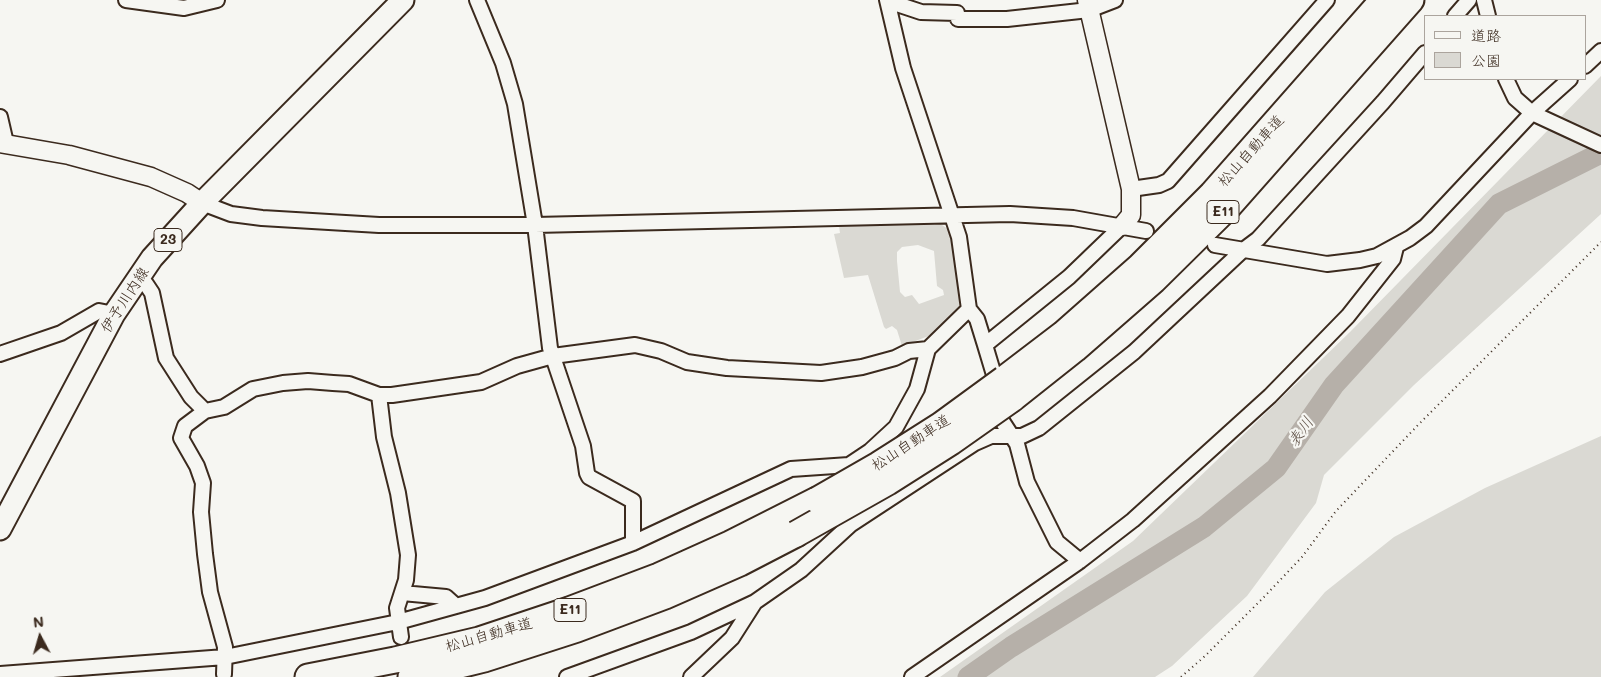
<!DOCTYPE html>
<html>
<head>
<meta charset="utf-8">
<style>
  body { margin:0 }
  #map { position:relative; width:1601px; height:677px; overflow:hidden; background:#f6f6f2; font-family:Mali,"Klee One",sans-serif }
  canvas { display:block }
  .legend { position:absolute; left:1424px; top:15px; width:162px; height:65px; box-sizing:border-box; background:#f6f6f2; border:1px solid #aba49d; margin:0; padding:6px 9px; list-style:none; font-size:15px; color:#3b2a1e }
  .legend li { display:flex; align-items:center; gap:10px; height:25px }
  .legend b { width:25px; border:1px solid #aba49d }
  .north { position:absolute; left:15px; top:612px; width:50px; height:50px; -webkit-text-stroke:4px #f6f6f2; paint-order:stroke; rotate:354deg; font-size:14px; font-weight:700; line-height:20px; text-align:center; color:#3b2a1e }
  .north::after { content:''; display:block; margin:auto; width:18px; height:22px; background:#3b2a1e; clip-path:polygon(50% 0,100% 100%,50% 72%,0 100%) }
</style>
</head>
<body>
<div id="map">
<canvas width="1601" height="677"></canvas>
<ul class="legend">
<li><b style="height:6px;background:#f6f6f2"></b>道路</li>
<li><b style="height:14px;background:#dad9d3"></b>公園</li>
</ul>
<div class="north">N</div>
</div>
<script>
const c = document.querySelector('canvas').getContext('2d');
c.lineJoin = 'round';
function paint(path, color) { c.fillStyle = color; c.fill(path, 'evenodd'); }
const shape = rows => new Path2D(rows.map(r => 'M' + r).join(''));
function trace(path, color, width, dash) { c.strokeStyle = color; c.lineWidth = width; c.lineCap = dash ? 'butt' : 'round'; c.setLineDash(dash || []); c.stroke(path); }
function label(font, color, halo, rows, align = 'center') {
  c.font = font + ' Mali,"Klee One",sans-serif'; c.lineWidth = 4.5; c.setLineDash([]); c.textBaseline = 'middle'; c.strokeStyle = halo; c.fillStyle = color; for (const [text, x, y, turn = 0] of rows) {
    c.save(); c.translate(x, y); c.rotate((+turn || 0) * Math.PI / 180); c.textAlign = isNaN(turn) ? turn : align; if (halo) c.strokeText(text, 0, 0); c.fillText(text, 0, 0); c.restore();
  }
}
paint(shape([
  [1601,76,1601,214,1414,385,1324,475,1316,503,1247,596,1172,666,1155,677,940,677,1133,541,1350,332],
  [939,223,948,229,953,237,964,308,934,334,902,346,897,330,892,326,886,329,884,327,868,275,844,278,834,234,840,233,839,226],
  [918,245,934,251,937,286,943,290,944,295,919,304,912,295,905,297,900,292,897,261,897,252,902,247],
  [1601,436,1601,677,1253,677,1325,592,1394,537,1485,488]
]), '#dad9d3');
trace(shape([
  [968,677,1011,647,1204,527,1276,468,1334,385,1499,204,1601,153]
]), '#b6b0a9', 21);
const minor = shape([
  [126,0,184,8,217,0],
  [477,0,503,63,515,104,535,225,550,348,583,446,587,473,589,477,633,501,633,543],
  [887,0,903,68,959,237,969,309,977,319,985,345,994,375,1002,421,1017,444,1027,482,1057,542,1080,561],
  [1484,0,1488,16],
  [888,1,921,12,957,13,958,19,1007,19,1089,10,1115,0],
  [1455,16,1469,0],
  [1585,66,1601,51],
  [1506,79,1515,98,1532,113,1601,145],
  [0,117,6,143],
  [1131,189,1159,185,1168,181,1327,0],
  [202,203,231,214,262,218,379,225,535,225,1010,214,1073,218,1146,231],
  [1215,245,1327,264,1360,260,1377,256,1410,238,1426,226,1532,113,1570,79],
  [137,278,146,284,152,293,166,358,191,397,205,411,224,407,253,389,283,383,308,381,333,383,349,384,379,395,392,395,481,382,517,366,553,356,635,345,661,351,687,362,727,368,821,373,862,367,895,358,909,351,928,349],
  [985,345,1069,277,1122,226],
  [0,354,61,333,99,311,114,314],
  [379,395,384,437,398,493,408,555,406,580,397,608,401,637],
  [205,411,185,426,181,438,197,466,203,483,201,512,205,554,210,592,225,647,224,674],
  [402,593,446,597,456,606],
  [0,674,225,657,398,622,485,598,633,543,791,469,849,465,870,451,896,427,917,389,928,349,969,309],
  [567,677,691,632,755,602,801,570,850,525,975,443,991,436,1022,436,1039,428,1134,352,1242,251,1258,239,1383,102,1425,53],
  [691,677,732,638,755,602],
  [912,677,1080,561,1133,520,1270,396,1348,316,1393,259,1396,247]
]);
const tertiary = shape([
  [1087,0,1131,189,1131,215,1122,226],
  [0,143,69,155,151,177,187,193,202,203]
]);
const primary = shape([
  [0,529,114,314,152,258,202,203,403,0]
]);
const motorway = shape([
  [1004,379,1063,334,1140,266,1212,194,1383,0],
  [1012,399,1075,349,1154,280,1228,207,1411,0],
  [308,677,395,660,479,640,569,610,659,576,730,544,817,500],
  [411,677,484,659,577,629,665,596,740,563,796,534]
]);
trace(minor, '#3b2a1e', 18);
trace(tertiary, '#3b2a1e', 21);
trace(primary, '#3b2a1e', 25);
trace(motorway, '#3b2a1e', 29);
trace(shape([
  [1181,677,1205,656,1264,597,1302,557,1336,511,1418,425,1601,242]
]), '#3b2a1e', 2, [1, 4]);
trace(minor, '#f6f6f2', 14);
trace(tertiary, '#f6f6f2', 18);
trace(primary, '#f6f6f2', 21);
trace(motorway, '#f6f6f2', 25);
const motorwayBridge = shape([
  [817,500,878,465,941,425,1004,379],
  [796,534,888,482,951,442,1012,399]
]);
trace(motorwayBridge, '#3b2a1e', 29, []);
trace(motorwayBridge, '#f6f6f2', 25);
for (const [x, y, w] of [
  [1223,212,32],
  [168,240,28],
  [570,610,32]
]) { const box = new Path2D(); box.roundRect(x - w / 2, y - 11.5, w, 23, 4); c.fillStyle = '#f6f6f2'; c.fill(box); trace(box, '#3b2a1e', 1); }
label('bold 14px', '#3b2a1e', null, [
  ["E11",1223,212],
  ["23",168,240],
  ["E11",570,610]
]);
label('15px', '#3b2a1e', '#f6f6f2', [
  ["松山自動車道",1251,151,-48],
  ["伊予川内線",125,300,-57],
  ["松山自動車道",911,443,-33],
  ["松山自動車道",489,635,-16]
]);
label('italic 16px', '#605248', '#f6f6f2', [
  ["表川",1301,432,-55]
]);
</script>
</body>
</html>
